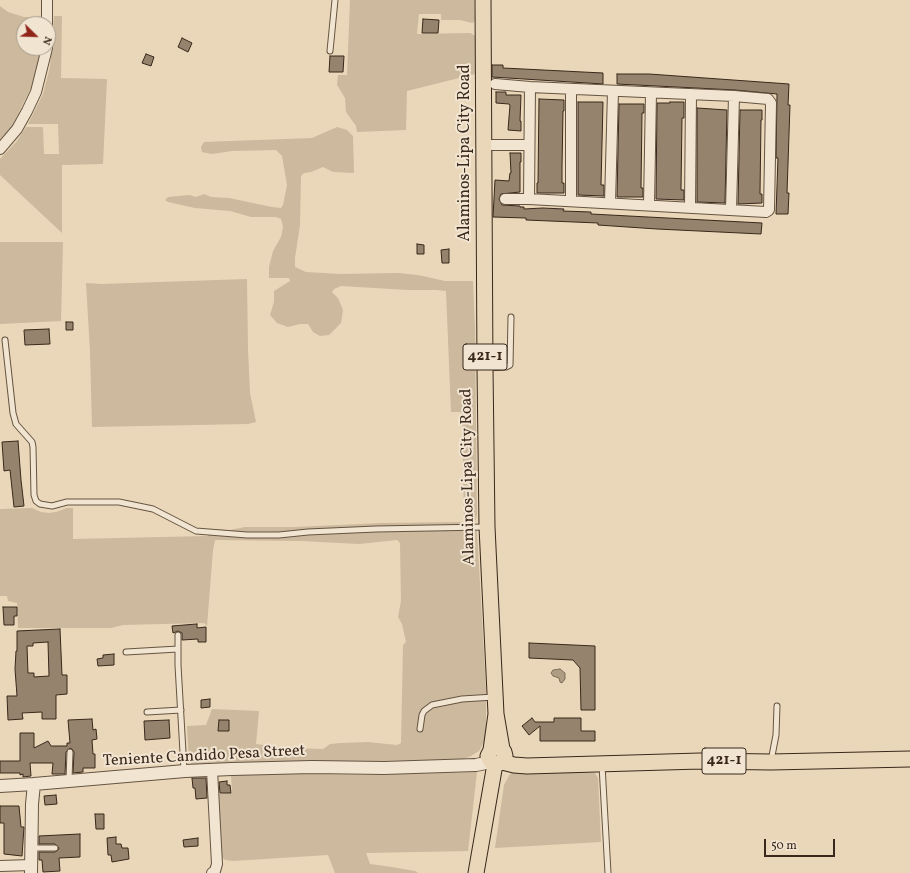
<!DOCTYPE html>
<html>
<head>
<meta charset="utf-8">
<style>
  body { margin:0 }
  #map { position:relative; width:910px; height:873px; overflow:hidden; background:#ead7b9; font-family:Vollkorn,serif }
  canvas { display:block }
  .north { position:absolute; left:16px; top:16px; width:40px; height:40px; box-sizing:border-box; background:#f1e5d2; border:1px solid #a79989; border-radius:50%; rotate:113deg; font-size:11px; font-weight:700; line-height:16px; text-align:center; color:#39281b }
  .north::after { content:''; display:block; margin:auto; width:14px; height:18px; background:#8f2418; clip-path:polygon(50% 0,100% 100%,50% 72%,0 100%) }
  .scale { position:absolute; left:764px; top:839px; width:71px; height:18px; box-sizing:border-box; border:2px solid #39281b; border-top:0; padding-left:5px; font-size:12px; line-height:14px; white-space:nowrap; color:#39281b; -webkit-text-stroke:3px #f1e5d2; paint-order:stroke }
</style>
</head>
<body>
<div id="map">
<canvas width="910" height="873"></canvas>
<div class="north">N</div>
<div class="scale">50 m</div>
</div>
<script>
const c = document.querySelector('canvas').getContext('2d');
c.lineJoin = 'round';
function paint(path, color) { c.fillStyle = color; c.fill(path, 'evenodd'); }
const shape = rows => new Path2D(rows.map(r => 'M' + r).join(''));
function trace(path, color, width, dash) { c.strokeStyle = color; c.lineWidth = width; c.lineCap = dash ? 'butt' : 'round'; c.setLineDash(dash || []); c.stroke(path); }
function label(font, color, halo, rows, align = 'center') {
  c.font = font + ' Vollkorn,serif'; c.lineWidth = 4; c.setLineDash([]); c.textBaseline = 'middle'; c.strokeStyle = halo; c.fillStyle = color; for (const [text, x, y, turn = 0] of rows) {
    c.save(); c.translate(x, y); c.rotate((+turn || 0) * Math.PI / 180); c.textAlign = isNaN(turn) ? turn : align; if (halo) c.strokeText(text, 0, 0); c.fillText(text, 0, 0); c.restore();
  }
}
paint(shape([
  [350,0,474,0,475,19,474,22,472,23,460,20,441,20,441,14,419,14,417,34,470,33,472,34,475,36,475,74,407,91,406,130,357,132,356,126,346,112,345,98,337,85,338,75,347,75],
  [0,6,8,12,24,17,42,17,41,24,24,24,24,48,41,48,40,58,32,86,13,124,0,142],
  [54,16,62,16,61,78,107,79,103,164,62,165,62,233,0,175,0,159,17,141,26,127,43,127,44,154,59,154,58,124,28,124,43,94,50,67],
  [337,127,347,130,353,136,354,173,333,172,323,167,311,172,304,173,301,176,300,225,295,258,295,267,306,272,340,274,398,273,418,275,445,281,473,281,475,330,477,515,475,522,464,523,465,530,475,530,477,531,486,689,486,736,483,744,479,751,471,756,462,760,215,763,193,765,189,762,187,726,206,725,212,709,259,711,256,744,288,748,323,749,330,744,341,743,368,742,397,745,401,743,403,645,406,642,402,624,398,617,401,601,400,543,397,540,359,544,301,541,215,540,213,550,207,626,204,623,123,625,111,628,18,628,17,603,8,601,7,596,0,596,0,509,32,508,41,512,49,513,56,512,67,508,73,508,73,539,208,536,211,529,230,530,245,527,295,527,382,523,464,522,462,412,451,412,446,291,436,290,408,290,341,286,334,289,332,292,338,298,343,310,341,323,329,335,320,336,313,332,308,324,300,324,288,327,277,323,270,315,274,302,274,291,290,281,289,278,269,278,269,267,273,251,281,237,283,227,281,219,276,217,251,217,230,211,195,208,168,202,165,200,168,197,189,195,196,197,204,194,211,197,229,198,272,207,281,208,283,205,287,185,282,156,276,150,232,151,212,154,202,152,201,147,204,142,312,138],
  [0,242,63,242,61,321,0,324],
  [247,279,248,349,250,393,256,422,248,424,92,427,90,351,86,283,101,284],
  [477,772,468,851,366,853,370,864,392,867,415,871,418,873,335,873,328,855,233,861,225,860,221,856,217,794,232,793,231,774,291,773,363,775],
  [515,772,595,773,598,778,601,842,495,848,504,785,510,774]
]), '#ccb99e');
const water = shape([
  [560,669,565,673,565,679,562,683,560,682,559,678,553,676,551,673,553,670,560,669]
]);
paint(water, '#ae9c83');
trace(water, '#7f6e59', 1);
const building = shape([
  [423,19,439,20,438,33,422,33,423,19],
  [182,38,192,43,188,52,178,47,182,38],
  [146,54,154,57,151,66,142,63,146,54],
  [330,56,344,56,343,72,329,72,330,56],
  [492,65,503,65,503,68,603,73,603,84,492,77,492,65],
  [617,74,649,74,789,84,788,105,790,105,787,193,789,193,788,214,776,214,778,158,776,158,777,94,735,90,617,84,617,74],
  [496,92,506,92,506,95,521,95,520,121,521,121,521,131,508,130,510,105,509,104,496,103,496,92],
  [539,99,564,100,564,111,563,111,562,167,562,183,564,183,564,193,537,193,537,183,538,183,539,99],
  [578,102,603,102,601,185,604,185,604,196,578,195,578,102],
  [670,102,684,102,684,118,682,118,681,190,684,190,684,200,656,199,657,103,670,103,670,102],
  [619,104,644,104,644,113,642,113,641,188,643,188,643,197,617,197,619,104],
  [697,108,727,110,725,203,697,202,697,108],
  [740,110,762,110,762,120,761,120,760,194,762,194,762,203,738,204,740,110],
  [510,153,521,153,521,162,520,162,520,192,501,194,499,199,502,205,520,206,520,207,524,207,524,209,543,208,564,209,563,211,591,212,591,214,762,223,761,234,657,229,598,225,598,223,526,220,526,218,493,217,495,180,509,181,510,173,511,173,510,153],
  [417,244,424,245,424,254,417,254,417,244],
  [449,249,449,263,442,263,441,250,449,249],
  [66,322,73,322,73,330,66,330,66,322],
  [49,329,50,344,25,345,24,330,49,329],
  [18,441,21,480,24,506,14,507,10,470,4,471,2,442,18,441],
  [3,607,17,607,17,616,14,616,14,625,4,625,3,607],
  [197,624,197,628,206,627,206,642,198,642,198,639,182,640,182,633,178,631,173,633,172,626,197,624],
  [60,629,62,675,67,675,67,694,56,695,56,719,42,719,42,712,22,713,23,719,8,720,7,696,17,696,15,669,16,651,17,651,17,631,60,629],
  [48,642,49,676,34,677,34,673,28,673,27,646,33,646,33,643,48,642],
  [529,643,595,646,595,710,581,710,580,668,573,660,529,658,529,643],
  [114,654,114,665,98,666,97,659,103,658,103,655,114,654],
  [210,699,210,707,201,708,201,700,210,699],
  [532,718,535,722,554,722,554,718,581,718,581,731,595,731,595,741,540,741,540,726,529,735,522,726,532,718],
  [92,719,93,730,96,729,97,739,92,740,93,754,95,754,95,768,83,768,83,772,73,773,74,752,72,749,70,748,66,752,65,774,52,774,53,763,30,763,31,776,23,777,23,774,20,775,20,773,0,773,0,761,20,761,20,733,34,733,34,748,48,741,51,746,67,746,67,743,70,743,68,720,92,719],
  [169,720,170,738,145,740,144,721,169,720],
  [219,720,229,720,229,731,218,731,219,720],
  [192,778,206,778,207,798,196,799,195,788,193,788,192,778],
  [227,781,227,785,230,785,231,793,220,793,219,782,227,781],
  [56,795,57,804,45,805,44,796,56,795],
  [0,806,19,806,21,827,24,827,22,856,4,854,4,823,0,823,0,806],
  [95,814,104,814,104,829,96,829,95,814],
  [80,834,80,857,59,858,60,871,43,872,42,860,39,860,39,852,55,852,58,850,59,848,55,844,39,844,39,836,80,834],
  [116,837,116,844,121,844,122,848,128,848,129,859,112,862,111,855,108,855,107,838,116,837],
  [198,838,198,846,184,847,183,840,198,838]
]);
paint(building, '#95836d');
trace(building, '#39281b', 1);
const service = shape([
  [330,51,335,0],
  [5,340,13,413,16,424,32,442,33,447,34,495,36,501,40,504,52,506,67,502,119,502,153,509,196,531,247,535,279,535,308,532,376,529,486,527],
  [486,368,506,367,510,365,511,317],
  [178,635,178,665,184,770],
  [126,652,178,649],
  [147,712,181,710],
  [420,729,422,715,424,711,432,705,462,699,494,697],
  [771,761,776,735,777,706],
  [602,765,608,873],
  [69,780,70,752],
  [32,848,55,848]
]);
const minor = shape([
  [47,0,47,24],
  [495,84,530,87,734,96,768,99,771,103,769,210,766,212,529,199,505,199],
  [483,145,529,145],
  [0,149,17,129,27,111,36,92,47,48],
  [529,199,530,87],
  [571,201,571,89],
  [610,203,613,91],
  [649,205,651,93],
  [690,208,691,94],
  [731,210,734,96],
  [212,770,217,864,215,871,212,873],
  [0,866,31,865]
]);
const tertiary = shape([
  [0,786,34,784],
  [31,873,32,804,34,784,185,771,232,769,312,767,384,768,476,765,491,762]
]);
const primary = shape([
  [483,0,485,368,487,527,496,714,502,749,504,752,505,756,502,762,497,764,491,762,488,756,491,750,496,714],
  [502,762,514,765,527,766,700,761,771,762,910,759],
  [476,873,495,764]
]);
trace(service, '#655442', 7);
trace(minor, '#655442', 12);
trace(tertiary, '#655442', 14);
trace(primary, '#39281b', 17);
trace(service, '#f1e5d2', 5);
trace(minor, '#f1e5d2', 10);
trace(tertiary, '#f1e5d2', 12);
trace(primary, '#ead7b9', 15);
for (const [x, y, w] of [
  [485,357,44],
  [724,761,44]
]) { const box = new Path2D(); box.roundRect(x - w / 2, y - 13, w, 26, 3); c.fillStyle = '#f1e5d2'; c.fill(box); trace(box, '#39281b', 1); }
label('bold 15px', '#39281b', null, [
  ["421-1",485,357],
  ["421-1",724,761]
]);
label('16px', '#39281b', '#f1e5d2', [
  ["Alaminos-Lipa City Road",466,153,-90],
  ["Alaminos-Lipa City Road",469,477,-91],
  ["Teniente Candido Pesa Street",204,757,-3]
]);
</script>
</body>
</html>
